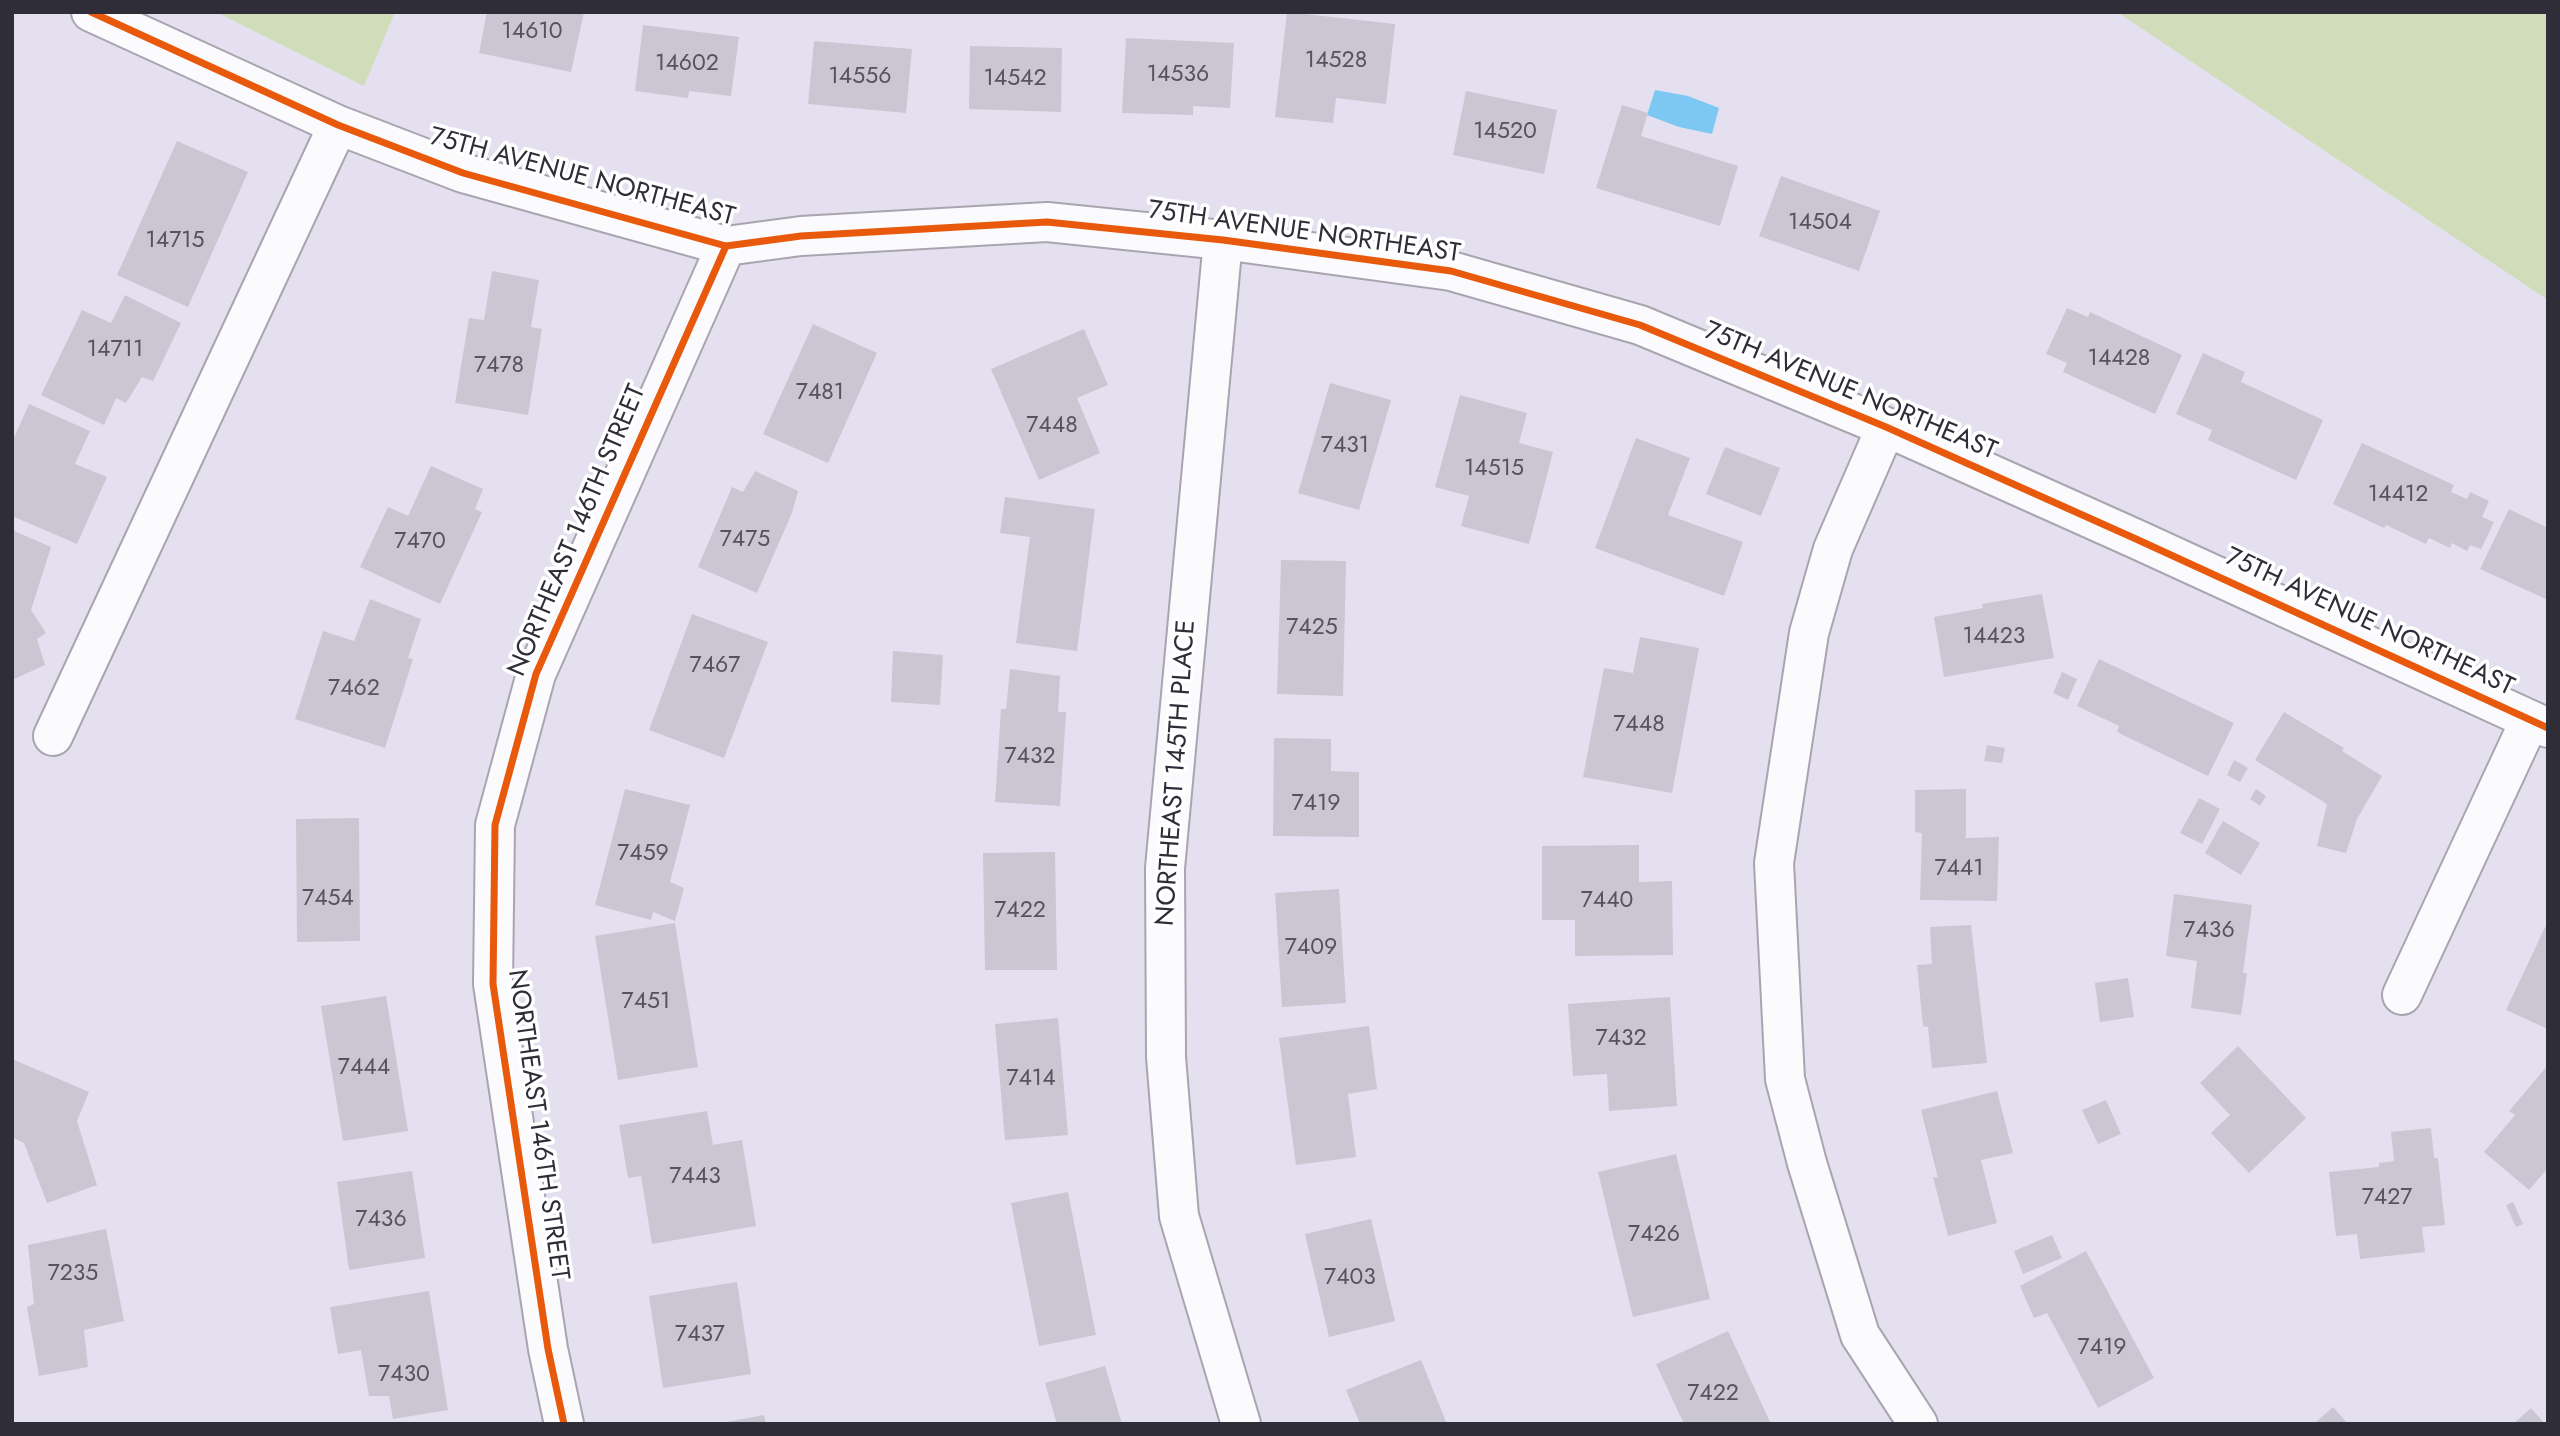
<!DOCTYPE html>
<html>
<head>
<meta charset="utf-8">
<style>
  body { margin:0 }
  #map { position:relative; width:2560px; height:1436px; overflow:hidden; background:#e5e0f0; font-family:Jost,sans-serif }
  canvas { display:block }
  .frame { position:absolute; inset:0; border:14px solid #2f2d37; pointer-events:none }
</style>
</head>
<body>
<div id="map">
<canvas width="2560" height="1436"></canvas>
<div class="frame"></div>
</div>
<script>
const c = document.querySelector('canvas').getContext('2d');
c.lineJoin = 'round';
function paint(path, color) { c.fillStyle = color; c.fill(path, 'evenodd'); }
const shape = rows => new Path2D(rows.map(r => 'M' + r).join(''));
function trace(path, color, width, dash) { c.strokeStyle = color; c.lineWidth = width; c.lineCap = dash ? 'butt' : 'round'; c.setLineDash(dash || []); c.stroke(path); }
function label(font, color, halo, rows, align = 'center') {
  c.font = font + ' Jost,sans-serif'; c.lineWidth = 7; c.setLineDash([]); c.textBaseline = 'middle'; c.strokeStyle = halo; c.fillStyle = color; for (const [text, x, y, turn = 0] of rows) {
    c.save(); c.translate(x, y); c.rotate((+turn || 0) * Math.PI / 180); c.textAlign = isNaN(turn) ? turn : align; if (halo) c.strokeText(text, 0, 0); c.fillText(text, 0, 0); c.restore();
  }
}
paint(shape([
  [216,12,395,12,364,86],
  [2117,12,2548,12,2548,300]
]), '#d1ddba');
paint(shape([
  [1655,90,1688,96,1719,108,1712,134,1679,127,1647,115]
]), '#7dc8f2');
paint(shape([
  [487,12,584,12,571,72,479,53],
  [1287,12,1395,24,1386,104,1336,98,1333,123,1275,117],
  [643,25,739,37,731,96,689,91,688,98,635,91],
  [1126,38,1234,43,1230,108,1193,106,1193,115,1122,113],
  [814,41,912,49,906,113,808,104],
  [970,46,1062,48,1061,112,969,109],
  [1466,91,1557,110,1544,174,1453,155],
  [1622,105,1648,113,1641,136,1738,166,1720,226,1596,188],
  [177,141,248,172,188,307,117,275],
  [1781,176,1880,211,1859,271,1759,236],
  [492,271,539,280,531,327,542,329,528,415,455,403,469,318,484,320],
  [125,295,181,323,153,381,142,377,126,403,116,398,104,425,41,395,82,310,111,323],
  [2067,308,2088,317,2090,312,2182,355,2155,414,2063,372,2067,363,2046,354],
  [813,324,877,353,828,463,763,434],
  [1084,329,1108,385,1077,398,1100,453,1039,480,991,369],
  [2203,353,2245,372,2241,382,2323,420,2296,480,2208,440,2212,430,2176,414],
  [1330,383,1391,400,1359,510,1298,493],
  [1460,395,1527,413,1519,443,1553,452,1529,544,1461,526,1469,496,1435,487],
  [29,404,90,431,75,464,107,477,77,544,12,516,12,442],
  [1636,438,1690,458,1668,515,1743,542,1724,596,1595,548],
  [2362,443,2454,485,2451,492,2467,499,2470,492,2489,501,2482,517,2494,522,2481,549,2470,545,2467,551,2452,543,2450,548,2429,538,2426,544,2386,525,2384,528,2333,504],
  [1725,447,1780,468,1761,516,1706,494],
  [431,466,483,489,475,509,482,512,440,604,360,567,388,507,408,516],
  [755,471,798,491,792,513,757,593,698,567,732,487,743,492],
  [1005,497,1095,509,1077,651,1016,643,1030,537,1000,533],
  [2509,509,2548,528,2548,600,2480,569],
  [12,530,51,547,31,610,46,633,37,639,45,665,12,680],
  [1281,560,1346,561,1343,696,1277,694],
  [2042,594,2054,658,1944,677,1934,617,1983,608,1982,604],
  [370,599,421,619,408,658,413,659,385,748,295,719,323,631,354,641],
  [692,614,768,642,724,758,649,730],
  [1640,637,1699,648,1672,793,1583,777,1604,668,1633,673],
  [893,651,943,655,940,705,891,702],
  [2099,659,2234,723,2208,776,2117,732,2119,726,2077,706],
  [1010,669,1060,676,1058,712,1066,712,1060,806,995,802,1001,709,1006,709],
  [2062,672,2077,679,2068,700,2053,693],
  [2284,712,2344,748,2342,751,2382,776,2357,819,2346,853,2317,846,2327,804,2255,760],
  [1274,738,1331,739,1331,771,1359,772,1359,837,1273,836],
  [1987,745,2005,748,2002,763,1984,761],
  [2234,760,2248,768,2240,782,2227,775],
  [625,789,690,805,670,882,684,888,675,921,653,912,651,920,595,905],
  [1966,789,1966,838,1999,837,1997,901,1920,900,1922,833,1915,832,1915,790],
  [2256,789,2266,796,2260,806,2250,799],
  [2199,798,2220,809,2202,844,2180,833],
  [359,818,360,941,297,942,296,819],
  [2223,821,2260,843,2241,875,2205,853],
  [1639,845,1639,882,1672,881,1673,955,1575,956,1575,920,1542,920,1542,846],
  [1055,852,1057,970,985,970,983,853],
  [1339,889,1346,1003,1282,1007,1275,893],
  [2174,894,2252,905,2243,973,2247,973,2241,1015,2191,1008,2197,961,2166,956],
  [2548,921,2548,1029,2506,1010],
  [675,923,698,1067,618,1080,595,936],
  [1971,925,1987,1063,1932,1068,1928,1027,1923,1026,1917,965,1932,964,1930,927],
  [2128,978,2134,1017,2100,1022,2095,983],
  [386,996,408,1131,343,1141,321,1006],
  [1670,997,1677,1106,1609,1111,1607,1074,1573,1076,1568,1004],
  [1058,1018,1068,1135,1005,1140,995,1024],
  [1369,1026,1377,1089,1348,1094,1356,1157,1296,1165,1279,1038],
  [2238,1046,2306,1118,2249,1173,2211,1133,2230,1115,2200,1083],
  [12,1059,89,1092,77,1121,97,1185,47,1203,24,1143,12,1137],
  [2548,1065,2548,1168,2529,1190,2484,1152,2515,1115,2509,1111],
  [1997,1091,2013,1153,1981,1160,1997,1223,1948,1236,1933,1177,1938,1178,1921,1110],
  [2106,1100,2121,1134,2098,1144,2082,1110],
  [707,1111,713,1145,742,1140,756,1226,652,1244,641,1176,628,1178,619,1125],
  [2431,1128,2434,1158,2438,1158,2445,1225,2422,1227,2425,1252,2360,1259,2357,1234,2336,1236,2329,1172,2379,1167,2379,1163,2394,1161,2391,1132],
  [1676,1154,1710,1299,1633,1317,1598,1172],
  [412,1171,425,1258,349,1270,337,1182],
  [1068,1192,1096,1335,1039,1346,1011,1203],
  [2513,1202,2523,1224,2516,1227,2506,1205],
  [1371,1219,1395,1321,1329,1337,1305,1234],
  [106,1229,124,1321,84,1330,88,1367,39,1376,27,1307,34,1304,28,1245],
  [2052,1235,2062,1258,2023,1274,2014,1251],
  [2086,1251,2154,1378,2098,1408,2047,1313,2034,1318,2020,1286],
  [737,1282,751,1374,663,1388,649,1296],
  [429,1291,448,1410,393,1419,389,1396,369,1396,361,1350,338,1354,330,1307],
  [1728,1331,1771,1424,1684,1424,1656,1364],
  [1421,1360,1447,1424,1360,1424,1346,1390],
  [1105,1366,1122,1424,1057,1424,1045,1383],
  [2333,1407,2348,1424,2317,1424,2316,1422],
  [2531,1408,2545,1424,2513,1424],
  [764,1415,766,1424,726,1424,726,1422]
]), '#cac6d2');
const minor = shape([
  [91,12,338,125,463,173,726,246,801,236,1047,222,1223,240,1451,271,1640,325,1886,427,2136,539,2548,728],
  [1223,240,1165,868,1166,1057,1179,1216,1241,1424],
  [1886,427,1833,549,1809,633,1774,863,1785,1079,1807,1163,1860,1335,1918,1424],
  [53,736,338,125],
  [2402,995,2530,720],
  [564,1424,548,1349,493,984,495,825,536,674,726,246]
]);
trace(minor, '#a8a5b0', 42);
trace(minor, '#fbfafd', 38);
trace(shape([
  [91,12,338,125,463,173,726,246,801,236,1047,222,1223,240,1451,271,1640,325,1886,427,2136,539,2548,728],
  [564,1424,548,1349,493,984,495,825,536,674,726,246]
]), '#e8590c', 7);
label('23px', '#56535e', null, [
  ["14610",532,32],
  ["14528",1336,61],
  ["14602",687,64],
  ["14536",1178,75],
  ["14556",860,77],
  ["14542",1015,79],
  ["14520",1505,132],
  ["14504",1820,223],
  ["14715",175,241],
  ["14711",115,350],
  ["14428",2119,359],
  ["7478",499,366],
  ["7481",820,393],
  ["7448",1052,426],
  ["7431",1345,446],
  ["14515",1494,469],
  ["14412",2398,495],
  ["7475",745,540],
  ["7470",420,542],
  ["7425",1312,628],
  ["14423",1994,637],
  ["7467",715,666],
  ["7462",354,689],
  ["7448",1639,725],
  ["7432",1030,757],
  ["7419",1316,804],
  ["7459",643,854],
  ["7441",1959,869],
  ["7454",328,899],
  ["7440",1607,901],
  ["7422",1020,911],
  ["7436",2209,931],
  ["7409",1311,948],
  ["7451",646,1002],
  ["7432",1621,1039],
  ["7444",364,1068],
  ["7414",1031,1079],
  ["7443",695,1177],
  ["7427",2387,1198],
  ["7436",381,1220],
  ["7426",1654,1235],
  ["7235",73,1274],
  ["7403",1350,1278],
  ["7437",700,1335],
  ["7419",2102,1348],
  ["7430",404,1375],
  ["7422",1713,1394]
]);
label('26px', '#2f2d37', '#fff', [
  ["75TH AVENUE NORTHEAST",582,178,15],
  ["75TH AVENUE NORTHEAST",1304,233,8],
  ["75TH AVENUE NORTHEAST",1850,392,23],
  ["NORTHEAST 146TH STREET",578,531,-67],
  ["75TH AVENUE NORTHEAST",2369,623,25],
  ["NORTHEAST 145TH PLACE",1177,773,-86],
  ["NORTHEAST 146TH STREET",537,1125,82]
]);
</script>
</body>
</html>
